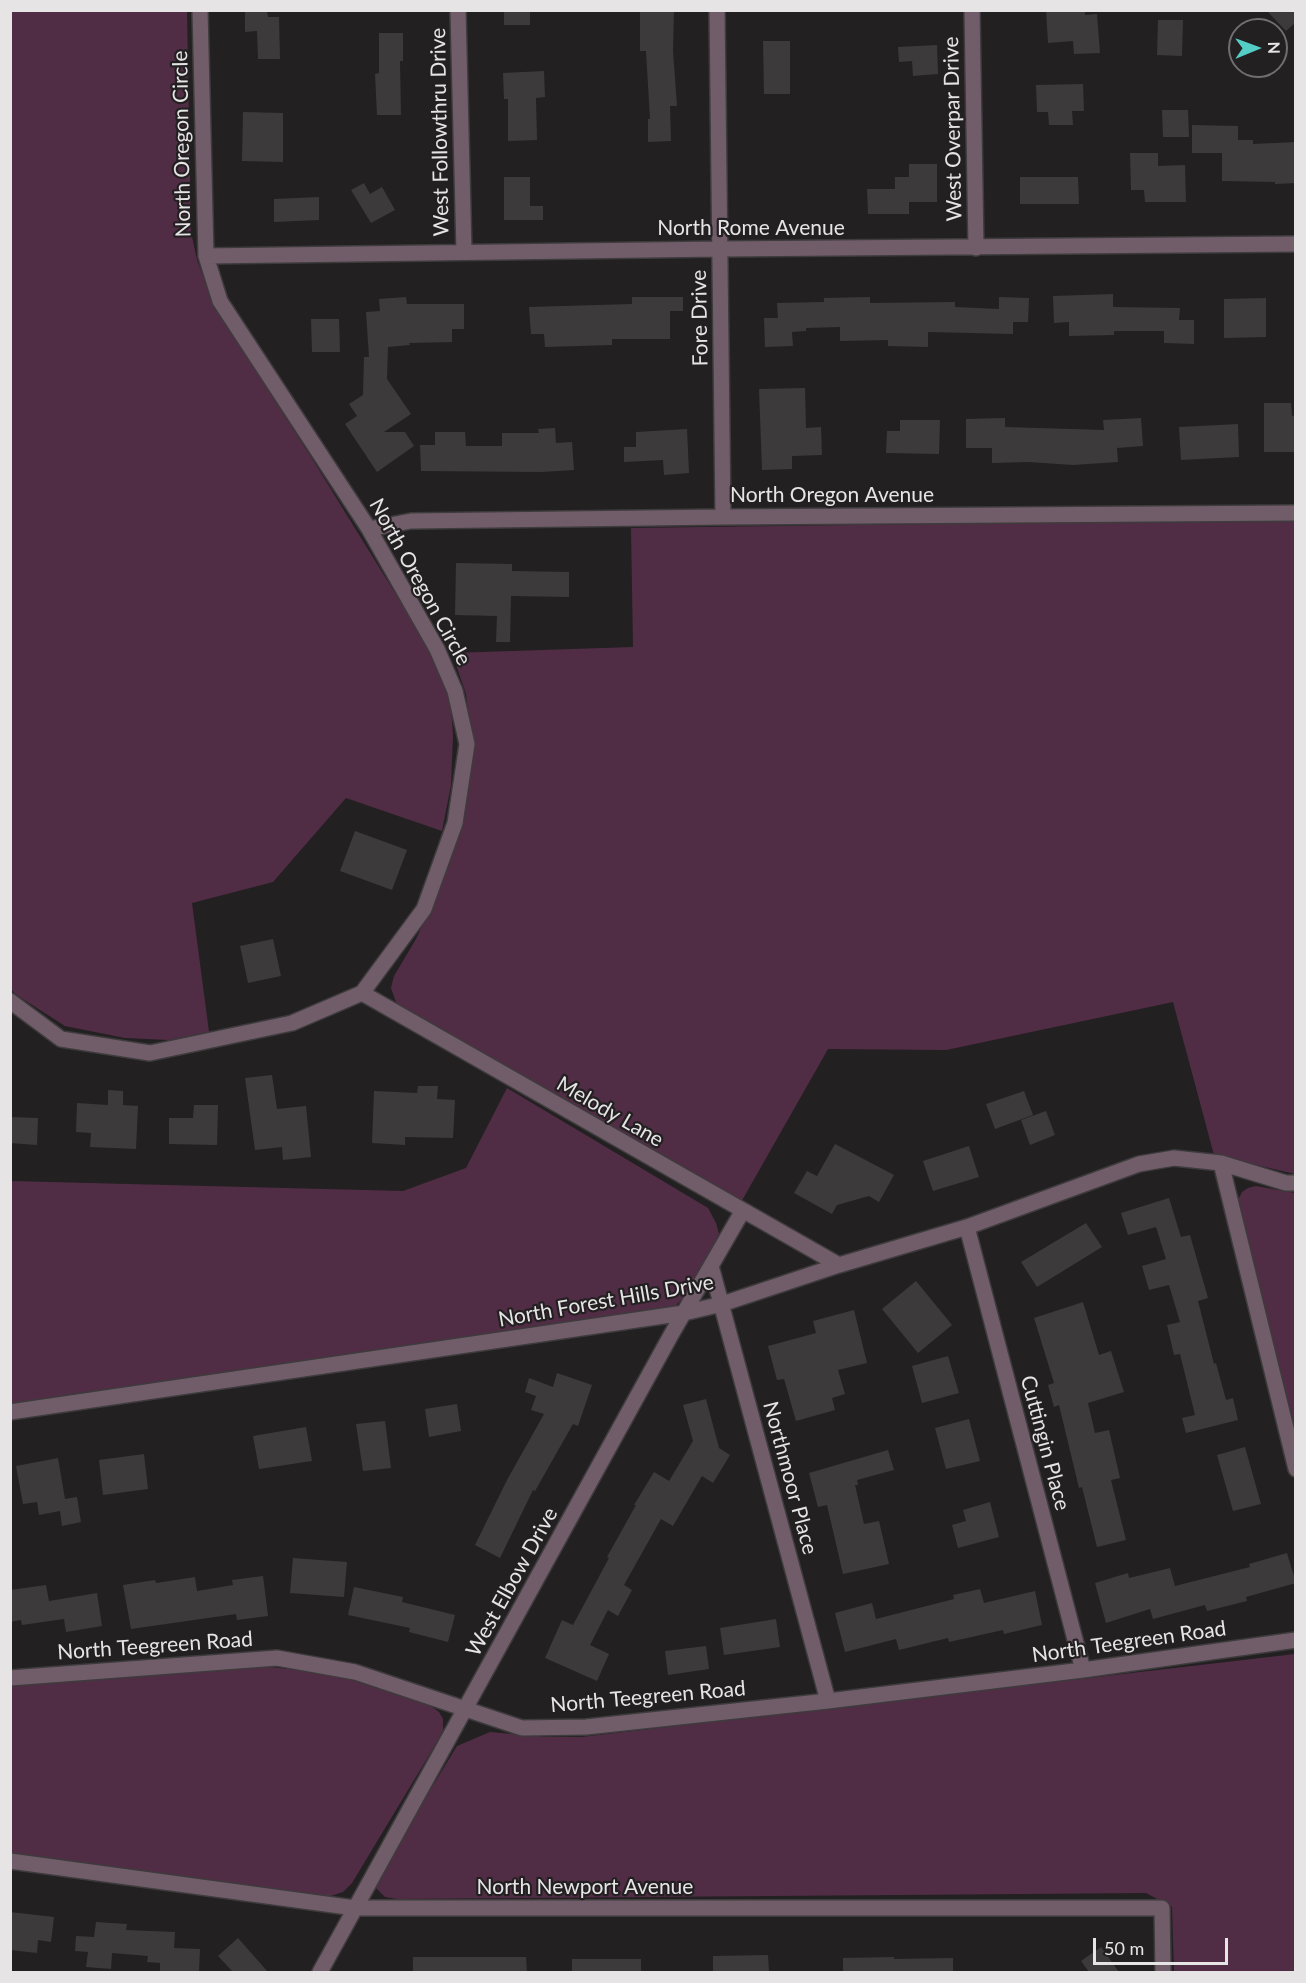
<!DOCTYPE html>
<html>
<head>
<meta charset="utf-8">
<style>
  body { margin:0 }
  #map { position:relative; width:1306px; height:1983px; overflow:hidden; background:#232022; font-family:Lato,sans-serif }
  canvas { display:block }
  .frame { position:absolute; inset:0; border:12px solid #e6e4e5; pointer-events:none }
  .north { position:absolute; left:1228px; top:18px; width:60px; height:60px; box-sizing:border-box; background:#232022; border:2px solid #716e70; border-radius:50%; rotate:89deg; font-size:16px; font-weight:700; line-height:24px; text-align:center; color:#e6e4e5 }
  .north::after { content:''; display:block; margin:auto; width:21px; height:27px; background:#54cdc7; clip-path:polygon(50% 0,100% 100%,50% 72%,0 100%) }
  .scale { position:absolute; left:1093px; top:1938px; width:135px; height:27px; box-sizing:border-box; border:3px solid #e6e4e5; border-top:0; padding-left:8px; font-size:18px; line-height:21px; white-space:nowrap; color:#e6e4e5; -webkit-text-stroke:4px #232022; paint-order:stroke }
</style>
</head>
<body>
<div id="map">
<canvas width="1306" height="1983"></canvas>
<div class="frame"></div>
<div class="north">N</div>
<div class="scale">50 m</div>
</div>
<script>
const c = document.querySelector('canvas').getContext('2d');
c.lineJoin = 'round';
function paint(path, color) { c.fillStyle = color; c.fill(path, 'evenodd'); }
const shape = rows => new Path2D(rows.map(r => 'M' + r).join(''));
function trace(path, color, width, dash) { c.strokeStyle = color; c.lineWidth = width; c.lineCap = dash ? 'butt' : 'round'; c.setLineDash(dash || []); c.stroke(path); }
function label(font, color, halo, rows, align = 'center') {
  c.font = font + ' Lato,sans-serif'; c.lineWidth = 4.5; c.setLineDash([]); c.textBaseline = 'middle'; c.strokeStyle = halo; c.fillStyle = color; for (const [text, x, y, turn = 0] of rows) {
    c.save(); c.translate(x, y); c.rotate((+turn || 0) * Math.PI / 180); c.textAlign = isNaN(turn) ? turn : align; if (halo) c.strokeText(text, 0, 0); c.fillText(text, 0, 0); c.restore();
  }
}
paint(shape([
  [10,11,187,11,191,232,197,260,210,294,232,334,311,457,416,627,441,674,451,706,453,735,451,785,442,831,346,798,273,882,192,903,209,1032,169,1040,125,1038,65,1026,15,994,11,989],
  [1295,519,1295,1174,1214,1155,1173,1002,946,1050,828,1049,740,1204,397,1005,391,988,394,976,416,939,435,897,471,737,466,694,452,653,633,647,631,528],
  [507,1088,708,1208,716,1223,719,1234,685,1296,675,1306,665,1310,11,1406,10,1181,403,1191,466,1168],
  [1256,1186,1295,1193,1295,1428,1238,1208,1238,1200,1242,1192,1248,1188],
  [1295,1654,1295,1972,1174,1972,1172,1907,1146,1893,397,1899,385,1897,376,1888,376,1879,457,1746,490,1732,545,1737,581,1737],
  [218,1666,269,1667,309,1671,345,1678,429,1705,439,1712,443,1719,443,1730,437,1742,352,1883,343,1892,328,1897,11,1856,11,1684]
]), '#512d45');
paint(shape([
  [245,10,267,10,268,17,279,17,280,59,258,59,257,31,245,32],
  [504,10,530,10,530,25,504,25],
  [640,10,674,10,673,51,677,106,670,106,671,141,648,142,648,119,650,119,646,51,640,51],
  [1046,10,1085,10,1085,15,1097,14,1100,53,1074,54,1073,41,1048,43],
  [1266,10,1296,10,1296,22,1286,31],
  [1158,20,1183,20,1182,56,1157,55],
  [379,33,403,33,403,61,400,61,401,115,377,115,375,74,379,73],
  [763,41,790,41,790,94,764,94],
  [937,45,938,74,913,76,912,61,899,62,898,47],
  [544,71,545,97,536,98,537,140,508,141,508,99,504,99,503,73],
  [1083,84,1084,111,1072,111,1073,125,1049,125,1048,112,1037,112,1036,85],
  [1162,110,1188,110,1189,137,1163,137],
  [243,112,283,113,283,162,242,161],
  [1192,125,1238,126,1238,140,1253,140,1253,144,1296,142,1296,183,1275,184,1275,182,1222,181,1222,153,1192,153],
  [1130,153,1158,153,1158,166,1185,165,1186,202,1145,202,1144,190,1131,190],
  [909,164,937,164,937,202,909,202,909,214,868,214,867,189,895,189,895,177,909,177],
  [504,177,530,177,530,206,543,206,543,220,504,220],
  [1020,177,1078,177,1079,204,1020,204],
  [364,183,370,194,382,187,395,210,371,223,351,190],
  [319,197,319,220,274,222,274,199],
  [1113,294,1113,307,1180,308,1179,320,1194,320,1194,344,1164,343,1164,331,1114,331,1114,335,1069,336,1069,322,1054,323,1053,296],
  [406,297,407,304,464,304,464,329,452,329,452,342,409,343,410,345,388,347,387,379,411,414,384,432,405,432,414,446,377,472,345,424,357,416,349,404,363,395,364,357,369,357,366,312,380,311,379,299],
  [632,297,683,297,683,311,670,311,670,339,612,339,612,345,545,347,544,334,531,334,529,307,632,304],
  [870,297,870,303,955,302,955,307,999,309,999,297,1029,298,1028,322,1013,322,1013,334,928,332,928,347,888,346,888,340,840,341,840,327,806,328,806,331,792,332,793,346,765,347,764,318,778,318,777,303,824,302,824,298],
  [1266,298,1266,337,1224,338,1224,299],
  [311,319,339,319,340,352,312,352],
  [805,388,806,428,821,427,822,455,792,456,792,469,762,470,759,389],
  [1264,403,1291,403,1292,416,1296,415,1296,452,1264,452],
  [1005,418,1005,427,1104,430,1103,420,1141,418,1143,446,1117,448,1118,462,1073,465,1029,462,992,463,992,448,966,448,966,419],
  [900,420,940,420,939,454,886,453,887,431,900,431],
  [1238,424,1239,457,1181,460,1179,427],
  [555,428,556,443,572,442,574,470,541,472,421,471,420,445,435,445,435,432,465,432,466,446,502,446,502,433,539,433,538,429],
  [687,429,689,473,664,475,663,460,624,462,624,447,636,447,636,432],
  [456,563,512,564,512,571,569,572,569,597,511,596,510,642,496,642,497,616,455,615],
  [355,831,407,850,392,890,340,871],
  [273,939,281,976,248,983,240,946],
  [272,1075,277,1109,306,1106,311,1157,283,1160,282,1147,255,1150,245,1078],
  [418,1086,438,1086,437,1099,455,1100,453,1138,405,1137,405,1145,372,1143,374,1091,417,1093],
  [108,1090,123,1091,123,1105,138,1106,136,1149,90,1147,91,1133,76,1132,77,1103,108,1105],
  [1024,1091,1033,1115,995,1129,986,1104],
  [194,1105,218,1105,217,1145,169,1144,169,1118,193,1118],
  [1046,1111,1055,1135,1030,1145,1021,1120],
  [10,1117,38,1118,37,1145,10,1143],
  [835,1144,894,1175,879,1202,869,1196,837,1205,832,1214,794,1193,807,1171,817,1176],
  [969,1146,979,1177,933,1191,923,1161],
  [1169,1198,1181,1237,1190,1235,1208,1298,1198,1301,1214,1364,1216,1363,1226,1400,1233,1398,1238,1420,1186,1433,1182,1418,1195,1415,1180,1354,1174,1355,1167,1325,1180,1322,1169,1285,1149,1290,1142,1266,1166,1259,1156,1227,1128,1235,1121,1213],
  [1086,1223,1102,1247,1037,1287,1021,1262],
  [916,1281,952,1325,918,1353,882,1309],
  [1083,1302,1099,1355,1111,1351,1124,1392,1088,1403,1095,1433,1109,1430,1120,1478,1111,1480,1126,1540,1097,1547,1082,1487,1079,1488,1059,1405,1054,1407,1048,1385,1054,1383,1034,1318],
  [854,1310,867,1363,838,1370,845,1394,832,1398,835,1410,796,1421,784,1379,777,1380,768,1346,816,1333,813,1321],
  [948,1356,959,1393,922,1403,912,1366],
  [557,1373,592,1385,578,1426,573,1424,535,1491,533,1490,500,1558,475,1545,507,1480,544,1414,531,1410,536,1396,525,1392,529,1378,553,1387],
  [706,1399,719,1448,730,1455,713,1483,702,1476,673,1526,661,1519,624,1585,632,1590,618,1616,608,1610,590,1645,609,1654,597,1681,545,1658,562,1620,573,1625,609,1558,607,1557,636,1505,634,1505,654,1472,669,1481,693,1441,683,1405],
  [457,1404,461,1431,429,1437,425,1409],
  [969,1419,980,1461,946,1469,935,1428],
  [385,1421,391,1468,363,1471,356,1424],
  [306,1427,312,1461,259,1469,253,1436],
  [1245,1447,1261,1504,1233,1511,1217,1455],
  [888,1450,894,1470,857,1480,858,1485,855,1485,864,1524,879,1521,889,1564,843,1574,827,1505,818,1507,809,1473],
  [144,1454,148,1489,103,1495,99,1460],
  [58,1458,65,1499,77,1497,81,1522,62,1526,60,1511,39,1515,37,1502,23,1504,16,1466],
  [990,1502,999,1537,958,1548,952,1525,966,1521,963,1510],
  [1287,1553,1296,1583,1246,1597,1247,1601,1207,1611,1205,1605,1153,1619,1150,1609,1106,1623,1095,1583,1128,1573,1129,1578,1170,1568,1175,1586,1250,1567,1249,1564],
  [293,1558,347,1562,344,1597,290,1593],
  [263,1576,268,1616,237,1620,236,1614,131,1629,123,1585,155,1580,156,1583,195,1577,197,1591,233,1585,232,1580],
  [46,1585,49,1601,97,1593,102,1626,66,1632,64,1619,22,1625,21,1620,10,1622,10,1590],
  [354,1587,403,1597,402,1602,455,1615,448,1642,409,1632,410,1628,348,1615],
  [980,1589,984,1603,1035,1591,1042,1625,1004,1634,1003,1630,949,1642,948,1638,899,1650,896,1639,845,1652,835,1613,872,1603,876,1619,954,1599,953,1595],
  [776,1619,780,1647,724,1655,720,1628],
  [706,1646,709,1669,668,1675,665,1651],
  [10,1912,54,1917,51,1942,38,1940,37,1953,10,1950],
  [96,1922,127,1924,126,1930,175,1932,174,1948,200,1949,199,1972,160,1972,160,1963,147,1962,148,1956,112,1953,111,1969,86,1967,88,1952,75,1951,76,1936,94,1937],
  [238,1938,268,1972,233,1972,218,1956],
  [1101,1947,1119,1972,1089,1972,1081,1961],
  [768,1955,769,1972,713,1972,713,1956],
  [413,1957,526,1957,527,1972,413,1972],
  [894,1957,894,1959,953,1958,953,1972,843,1972,843,1958],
  [572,1959,641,1959,641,1972,572,1972]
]), '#3d3a3c');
const minor = shape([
  [458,10,464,252],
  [717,10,723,517],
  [972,10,976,248],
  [206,256,720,249,1296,244],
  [369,529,411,521,723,517,1296,513],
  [362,993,839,1265],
  [10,1001,61,1039,150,1053,292,1023,362,993,424,909,455,823,467,744,455,691,437,649,369,529,220,301,206,256,200,10],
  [1221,1163,1296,1469],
  [967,1227,1083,1670],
  [711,1266,828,1701],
  [10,1412,684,1313,722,1304,839,1265,967,1227,1139,1164,1174,1158,1221,1163,1286,1183,1296,1183],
  [10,1678,277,1658,355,1672,522,1728,586,1727,828,1701,1083,1670,1296,1640],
  [10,1861,355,1908,1162,1908,1163,1972],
  [320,1972,671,1335,742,1212]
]);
trace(minor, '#3e3b3d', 18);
trace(minor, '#715d69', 15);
label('21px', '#e6e4e5', '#232022', [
  ["West Overpar Drive",953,129,-91],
  ["West Followthru Drive",440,132,-91],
  ["North Oregon Circle",182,144,-91],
  ["North Rome Avenue",751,228],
  ["Fore Drive",700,318,-91],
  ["North Oregon Avenue",832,495],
  ["North Oregon Circle",420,582,61],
  ["Melody Lane",610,1112,30],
  ["North Forest Hills Drive",606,1301,-10],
  ["Cuttingin Place",1045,1443,75],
  ["Northmoor Place",790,1478,75],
  ["West Elbow Drive",512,1582,-61],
  ["North Teegreen Road",1129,1642,-8],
  ["North Teegreen Road",155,1646,-4],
  ["North Teegreen Road",648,1697,-5],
  ["North Newport Avenue",585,1887]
]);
</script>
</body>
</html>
